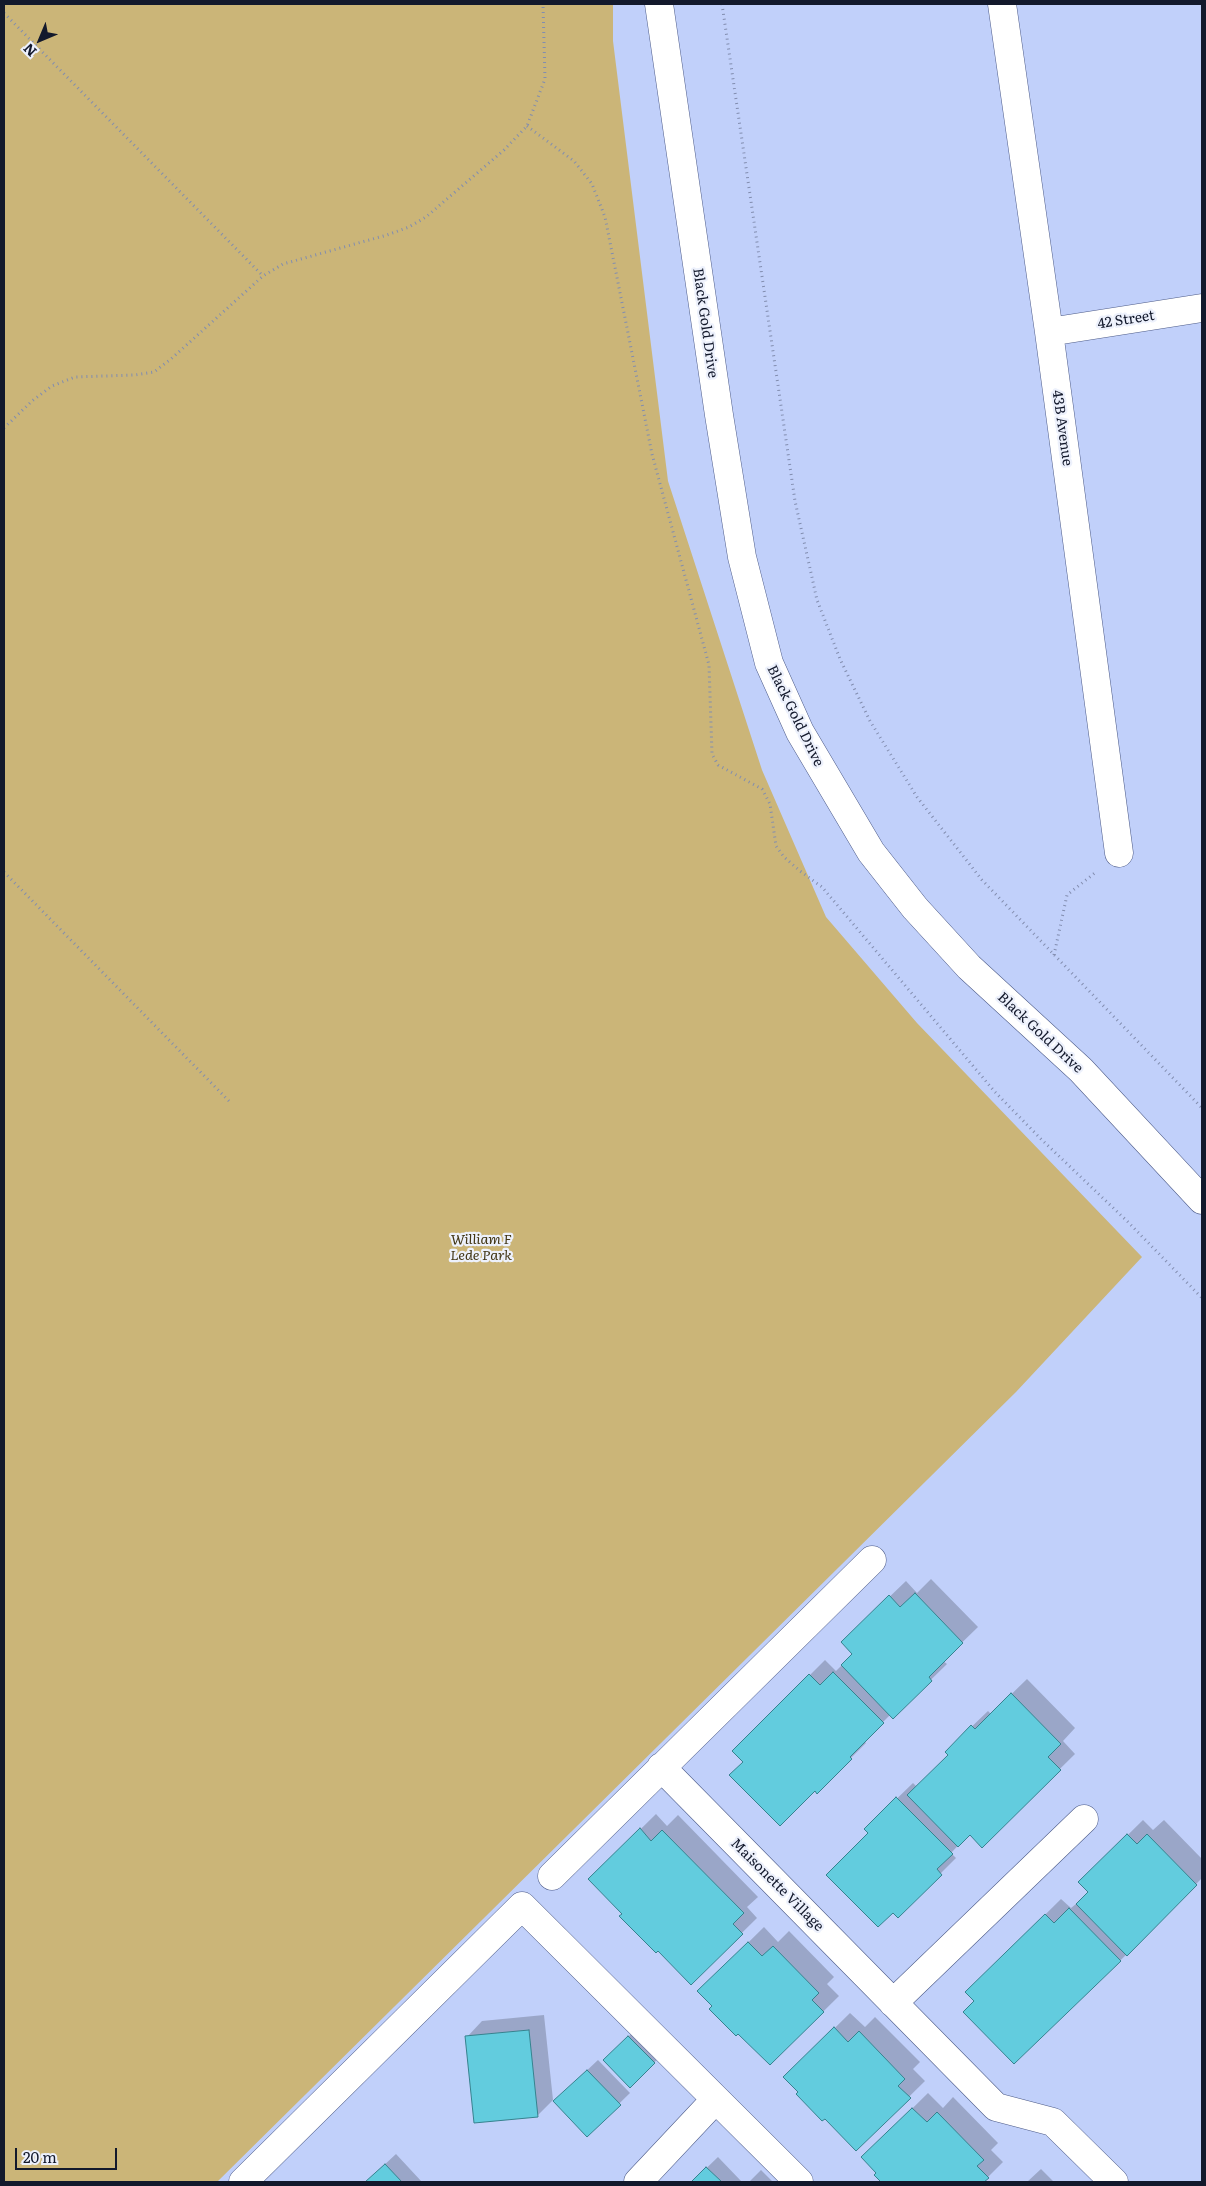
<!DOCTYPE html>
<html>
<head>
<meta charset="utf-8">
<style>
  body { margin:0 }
  #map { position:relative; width:1206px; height:2186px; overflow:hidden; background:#c1d0fa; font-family:Literata,serif }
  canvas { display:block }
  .frame { position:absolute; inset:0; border:5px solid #13192c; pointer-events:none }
  .north { position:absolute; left:15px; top:15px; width:50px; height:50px; -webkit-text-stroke:4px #edf1fc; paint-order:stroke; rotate:225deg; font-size:14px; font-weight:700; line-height:20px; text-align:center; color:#13192c }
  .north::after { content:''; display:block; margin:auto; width:18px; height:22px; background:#13192c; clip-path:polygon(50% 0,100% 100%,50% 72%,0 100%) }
  .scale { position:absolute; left:15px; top:2148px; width:102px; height:22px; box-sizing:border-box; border:2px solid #13192c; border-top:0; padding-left:6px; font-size:15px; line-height:18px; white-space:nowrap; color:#13192c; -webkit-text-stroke:4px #edf1fc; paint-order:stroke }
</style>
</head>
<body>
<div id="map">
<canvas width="1206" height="2186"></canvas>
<div class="frame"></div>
<div class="north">N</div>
<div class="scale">20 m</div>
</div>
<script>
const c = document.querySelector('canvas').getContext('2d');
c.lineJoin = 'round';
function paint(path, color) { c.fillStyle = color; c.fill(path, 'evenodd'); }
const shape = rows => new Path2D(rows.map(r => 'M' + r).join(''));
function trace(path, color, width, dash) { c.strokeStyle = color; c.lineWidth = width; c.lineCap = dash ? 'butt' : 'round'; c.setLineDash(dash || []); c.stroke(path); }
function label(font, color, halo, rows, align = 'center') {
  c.font = font + ' Literata,serif'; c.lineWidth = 4.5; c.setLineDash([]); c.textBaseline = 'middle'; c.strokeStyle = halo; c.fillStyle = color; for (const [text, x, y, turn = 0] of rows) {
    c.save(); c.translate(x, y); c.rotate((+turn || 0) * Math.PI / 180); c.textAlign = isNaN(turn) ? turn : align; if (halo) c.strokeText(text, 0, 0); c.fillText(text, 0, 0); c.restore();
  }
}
paint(shape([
  [4,4,613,4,613,41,668,481,762,770,826,917,917,1023,1142,1257,1016,1392,217,2182,4,2182]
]), '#cbb578');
paint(shape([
  [931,1579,978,1627,943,1661,947,1664,893,1717,891,1714,864,1741,866,1743,817,1792,744,1762,734,1751,825,1660,836,1671,853,1654,858,1627,906,1581,917,1593],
  [1027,1679,1075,1728,1063,1741,1075,1754,982,1846,970,1833,951,1853,956,1858,898,1916,869,1833,881,1814,913,1783,917,1787,950,1755,962,1736,988,1711,991,1714],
  [656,1814,667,1826,678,1815,758,1897,747,1907,757,1918,691,1983,590,1879],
  [1143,1820,1153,1830,1164,1820,1202,1859,1202,1878,1127,1954,1014,2063,975,2001,967,1992,1061,1899,1071,1908,1087,1895,1090,1892,1080,1882],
  [764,1927,778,1942,789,1931,834,1977,827,1984,839,1996,770,2064,699,1991],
  [850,2013,865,2027,875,2017,920,2062,913,2069,925,2081,856,2149,785,2077],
  [544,2015,553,2100,538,2115,467,2037,482,2021],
  [639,2026,665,2052,630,2086,605,2060],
  [598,2060,630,2093,587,2135,565,2091],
  [928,2093,943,2108,953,2097,998,2143,991,2150,1003,2162,983,2182,883,2182,876,2175,878,2173,863,2157],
  [396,2154,422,2182,366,2182],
  [718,2157,742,2182,692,2182],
  [1041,2169,1054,2182,1027,2182],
  [761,2170,773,2182,749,2182]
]), '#0003');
const building = shape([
  [915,1593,963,1643,929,1677,932,1681,893,1719,841,1665,852,1654,841,1642,889,1595,900,1607,915,1593],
  [833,1672,884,1723,850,1757,852,1759,817,1794,815,1791,780,1826,729,1775,743,1762,732,1751,809,1674,820,1685,833,1672],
  [1011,1693,1061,1744,1048,1757,1061,1770,982,1848,970,1835,958,1847,907,1795,948,1755,945,1752,971,1725,975,1729,1011,1693],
  [896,1797,953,1854,937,1869,942,1875,898,1918,893,1913,878,1927,826,1875,868,1833,864,1829,896,1797],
  [640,1828,651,1841,662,1830,744,1913,733,1924,743,1934,691,1985,658,1951,656,1953,619,1916,622,1914,588,1879,640,1828],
  [1127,1834,1137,1844,1147,1834,1197,1885,1127,1956,1076,1904,1088,1892,1078,1882,1127,1834],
  [1069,1908,1121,1961,1014,2064,963,2012,974,2001,965,1992,1045,1914,1054,1923,1069,1908],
  [748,1942,762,1956,773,1946,819,1993,812,2000,824,2012,770,2065,738,2034,736,2036,709,2009,712,2006,697,1991,748,1942],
  [834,2027,848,2042,859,2031,905,2079,898,2086,911,2098,856,2151,825,2119,822,2121,796,2094,798,2092,783,2077,834,2027],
  [529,2030,538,2117,474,2123,465,2036,529,2030],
  [628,2036,655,2063,630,2088,603,2060,628,2036],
  [587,2070,621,2105,587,2137,553,2101,587,2070],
  [912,2108,927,2122,937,2112,984,2160,977,2166,989,2178,984,2182,881,2182,874,2175,876,2173,861,2157,912,2108],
  [385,2164,402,2182,365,2182,385,2164],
  [706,2167,722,2182,691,2182,706,2167]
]);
paint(building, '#62ccde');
trace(building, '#36828e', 1);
const minor = shape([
  [1002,4,1049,332,1119,853],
  [1049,332,1202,308],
  [661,1767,996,2107,1053,2122,1114,2182],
  [552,1876,872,1560],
  [893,2003,1084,1819],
  [243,2182,522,1906,799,2182],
  [638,2182,715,2100]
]);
const major = shape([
  [659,4,719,415,742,557,769,663,800,732,871,852,915,908,969,967,1081,1070,1202,1200]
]);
trace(minor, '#4d5b88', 29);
trace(major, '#4d5b88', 29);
trace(shape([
  [722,4,795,501,817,600,840,659,870,721,917,797,982,880,1202,1108],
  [4,13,263,276],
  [527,126,574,161,592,184,605,217,652,454,709,665,712,754,718,765,762,789,770,804,776,846,784,857,800,871,822,887,995,1092,1041,1139,1128,1222,1202,1298],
  [4,428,32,401,52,386,75,377,135,375,154,372,171,359,263,276,283,264,387,235,409,227,426,217,504,150,527,126,545,79,543,4],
  [4,872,229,1101],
  [1054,955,1067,895,1096,872]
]), '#828daf', 3, [1, 4]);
trace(minor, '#fff', 28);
trace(major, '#fff', 28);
label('14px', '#13192c', '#edf1fc', [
  ["42 Street",1126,320,-9],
  ["Black Gold Drive",705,323,82],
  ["43B Avenue",1062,428,82],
  ["Black Gold Drive",795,716,64],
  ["Black Gold Drive",1040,1033,43],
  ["Maisonette Village",777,1885,45]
]);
label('italic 14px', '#413514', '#edf1fc', [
  ["William F",481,1240],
  ["Lede Park",481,1256]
]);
</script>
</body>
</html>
